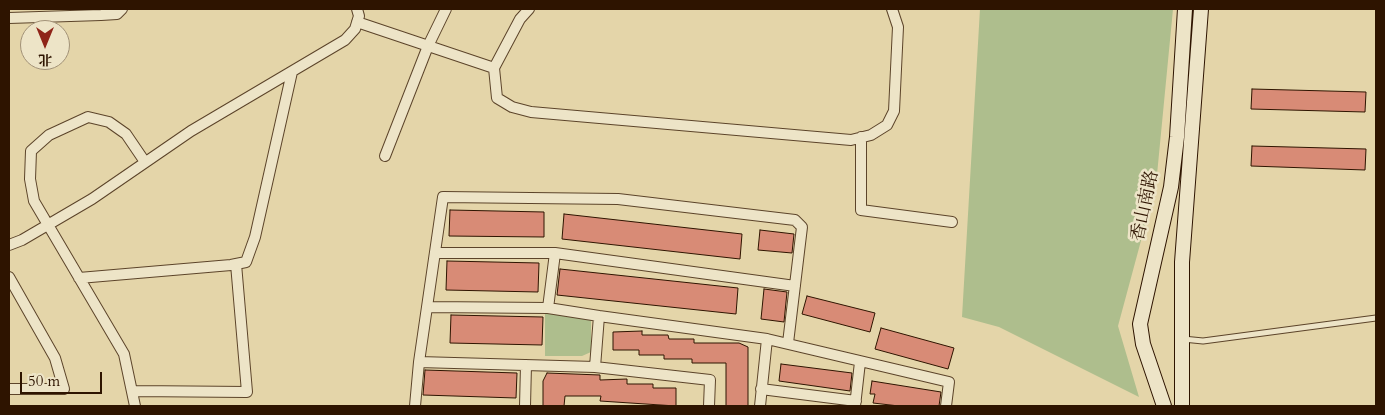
<!DOCTYPE html>
<html>
<head>
<meta charset="utf-8">
<style>
  body { margin:0 }
  #map { position:relative; width:1385px; height:415px; overflow:hidden; background:#e4d5a9; font-family:Cardo,"Noto Serif SC",serif }
  canvas { display:block }
  .frame { position:absolute; inset:0; border:10px solid #2e1400; pointer-events:none }
  .north { position:absolute; left:20px; top:20px; width:50px; height:50px; box-sizing:border-box; background:#ede4c7; border:1px solid #a19177; border-radius:50%; rotate:180deg; font-size:14px; font-weight:700; line-height:20px; text-align:center; color:#2e1400 }
  .north::after { content:''; display:block; margin:auto; width:18px; height:22px; background:#8f2418; clip-path:polygon(50% 0,100% 100%,50% 72%,0 100%) }
  .scale { position:absolute; left:20px; top:372px; width:82px; height:22px; box-sizing:border-box; border:2px solid #2e1400; border-top:0; padding-left:6px; font-size:15px; line-height:18px; white-space:nowrap; color:#2e1400; -webkit-text-stroke:4px #ede4c7; paint-order:stroke }
</style>
</head>
<body>
<div id="map">
<canvas width="1385" height="415"></canvas>
<div class="frame"></div>
<div class="north">北</div>
<div class="scale">50 m</div>
</div>
<script>
const c = document.querySelector('canvas').getContext('2d');
c.lineJoin = 'round';
function paint(path, color) { c.fillStyle = color; c.fill(path, 'evenodd'); }
const shape = rows => new Path2D(rows.map(r => 'M' + r).join(''));
function trace(path, color, width, dash) { c.strokeStyle = color; c.lineWidth = width; c.lineCap = dash ? 'butt' : 'round'; c.setLineDash(dash || []); c.stroke(path); }
function label(font, color, halo, rows, align = 'center') {
  c.font = font + ' Cardo,"Noto Serif SC",serif'; c.lineWidth = 5; c.setLineDash([]); c.textBaseline = 'middle'; c.strokeStyle = halo; c.fillStyle = color; for (const [text, x, y, turn = 0] of rows) {
    c.save(); c.translate(x, y); c.rotate((+turn || 0) * Math.PI / 180); c.textAlign = isNaN(turn) ? turn : align; if (halo) c.strokeText(text, 0, 0); c.fillText(text, 0, 0); c.restore();
  }
}
paint(shape([
  [980,9,1173,9,1156,185,1118,326,1139,397,999,327,962,317],
  [545,311,591,314,591,352,582,356,545,356]
]), '#aebe8d');
const building = shape([
  [1252,89,1366,92,1365,112,1251,109,1252,89],
  [1252,146,1366,149,1365,170,1251,166,1252,146],
  [450,210,544,212,544,237,449,236,450,210],
  [564,214,742,234,740,259,562,239,564,214],
  [760,230,794,234,792,253,758,250,760,230],
  [447,261,539,263,538,292,446,290,447,261],
  [560,269,738,288,736,314,557,295,560,269],
  [764,289,787,292,784,322,761,319,764,289],
  [807,296,875,313,870,332,802,314,807,296],
  [451,315,543,317,542,345,450,343,451,315],
  [881,328,954,348,948,369,875,349,881,328],
  [642,331,642,335,668,335,669,339,694,339,694,343,739,343,748,347,748,406,726,406,726,363,692,363,692,359,664,359,664,355,639,355,639,350,613,350,613,332,642,331],
  [781,364,852,373,850,391,779,381,781,364],
  [425,370,517,373,516,398,423,395,425,370],
  [547,373,600,375,600,380,627,379,627,384,653,384,653,388,676,388,676,406,600,401,601,396,565,396,564,406,543,406,543,381,547,373],
  [872,381,941,392,939,406,899,406,873,403,875,394,870,394,872,381]
]);
paint(building, '#d88b76');
trace(building, '#2e1400', 1);
const service = shape([
  [1183,339,1203,341,1376,318]
]);
const minor = shape([
  [529,9,520,19,494,68,497,98,512,107,531,112,851,140,871,135,887,125,894,111,898,27,892,9],
  [9,18,101,15,117,14,122,9],
  [357,22,494,68],
  [861,137,861,210,952,222],
  [385,156,428,46,446,9],
  [9,245,22,240,92,199,191,131,345,40,355,29,359,16,357,9],
  [435,253,555,253,795,286],
  [9,277,55,358,64,389,9,389],
  [79,278,231,265,246,262,255,237,292,72],
  [427,307,548,308,599,316],
  [548,308,555,253],
  [767,339,949,382,946,406],
  [419,362,443,197,618,199,795,220,802,227,788,343],
  [761,389,856,401],
  [133,391,247,392,236,264],
  [135,406,124,354,34,201,30,179,31,151,49,135,88,117,109,122,126,134,145,162],
  [415,406,419,362,595,367],
  [525,406,526,365],
  [709,406,710,380,595,367,599,316,767,339,760,406],
  [855,406,860,362]
]);
const secondary = shape([
  [1164,406,1143,344,1140,324,1171,187,1177,137,1185,9],
  [1182,406,1182,262,1201,9]
]);
trace(service, '#5c442a', 7);
trace(minor, '#5c442a', 12);
trace(secondary, '#2e1400', 16);
trace(service, '#ede4c7', 5);
trace(minor, '#ede4c7', 10);
trace(secondary, '#ede4c7', 14);
label('18px', '#2e1400', '#ede4c7', [
  ["香山南路",1146,206,-78]
]);
</script>
</body>
</html>
